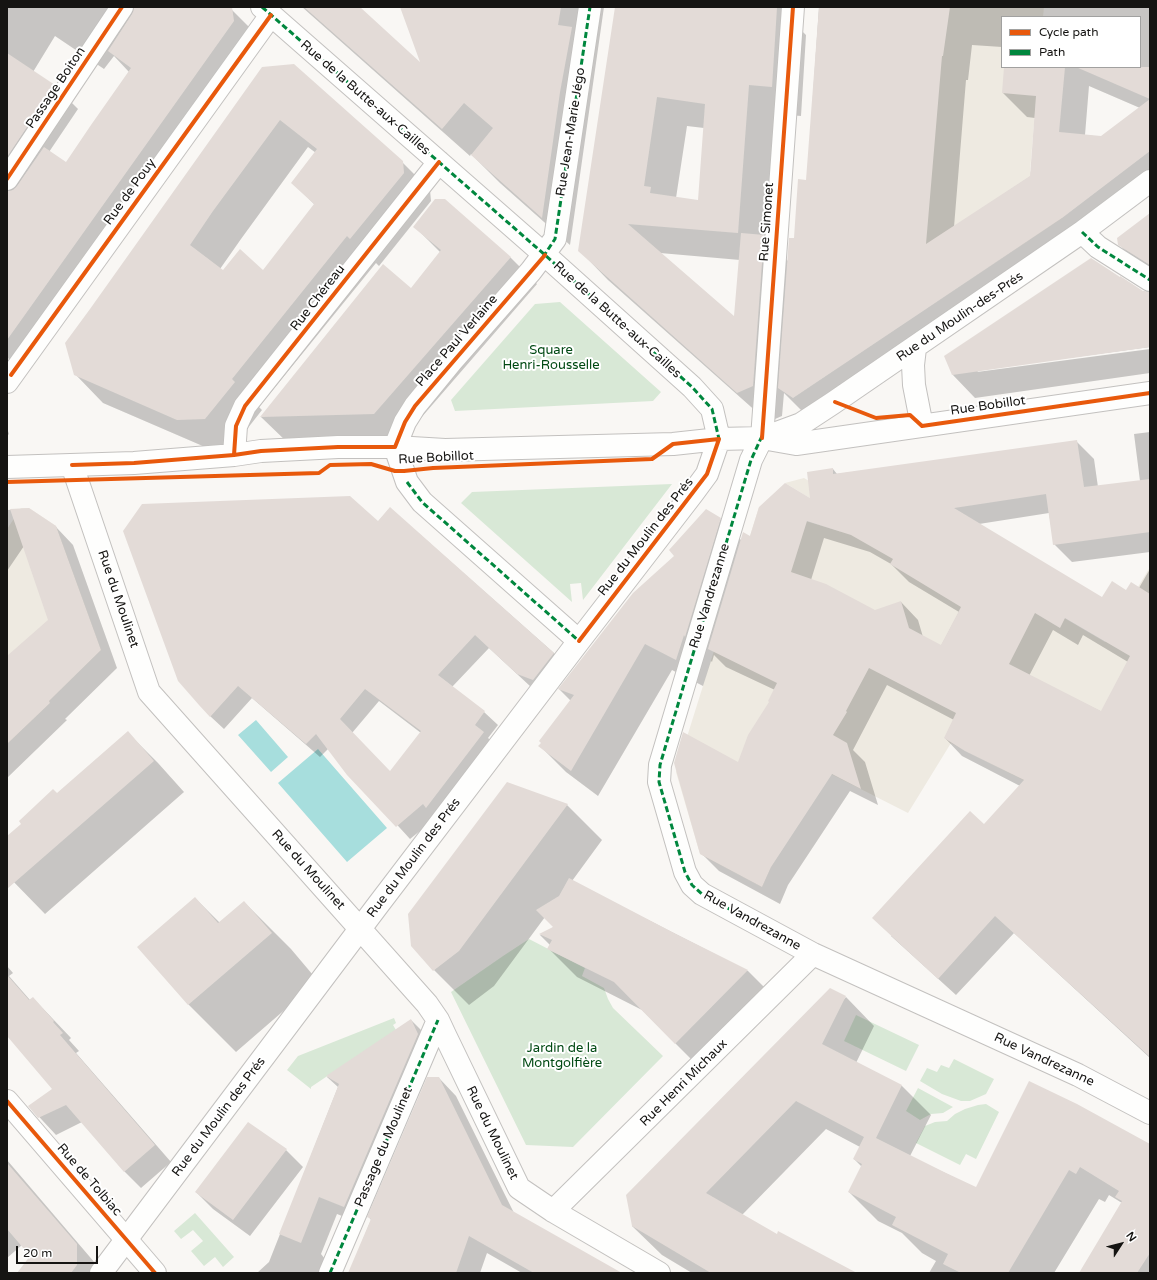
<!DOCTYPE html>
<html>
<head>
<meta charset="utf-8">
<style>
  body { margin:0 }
  #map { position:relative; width:1157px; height:1280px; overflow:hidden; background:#f9f7f4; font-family:"Varela Round",sans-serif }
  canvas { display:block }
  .frame { position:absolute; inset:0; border:8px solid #151412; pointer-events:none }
  .legend { position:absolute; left:1001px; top:16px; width:140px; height:52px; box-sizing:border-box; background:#fff; border:1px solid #a1a1a0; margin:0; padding:5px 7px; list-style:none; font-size:12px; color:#151412 }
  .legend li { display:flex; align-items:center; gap:8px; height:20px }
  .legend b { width:20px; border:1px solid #a1a1a0 }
  .north { position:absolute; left:1101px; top:1224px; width:40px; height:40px; -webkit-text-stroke:3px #fff; paint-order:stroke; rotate:54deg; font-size:11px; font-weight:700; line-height:16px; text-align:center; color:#151412 }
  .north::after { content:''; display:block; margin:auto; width:14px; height:18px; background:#151412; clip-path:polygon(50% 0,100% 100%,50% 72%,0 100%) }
  .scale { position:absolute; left:16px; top:1246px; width:82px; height:18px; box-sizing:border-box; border:2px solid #151412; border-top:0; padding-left:5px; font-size:12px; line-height:14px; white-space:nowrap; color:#151412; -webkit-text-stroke:3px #fff; paint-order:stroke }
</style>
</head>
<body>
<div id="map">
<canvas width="1157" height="1280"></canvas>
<div class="frame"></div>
<ul class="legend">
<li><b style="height:5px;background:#e8590c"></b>Cycle path</li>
<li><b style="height:5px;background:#00873e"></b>Path</li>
</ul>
<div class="north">N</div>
<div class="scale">20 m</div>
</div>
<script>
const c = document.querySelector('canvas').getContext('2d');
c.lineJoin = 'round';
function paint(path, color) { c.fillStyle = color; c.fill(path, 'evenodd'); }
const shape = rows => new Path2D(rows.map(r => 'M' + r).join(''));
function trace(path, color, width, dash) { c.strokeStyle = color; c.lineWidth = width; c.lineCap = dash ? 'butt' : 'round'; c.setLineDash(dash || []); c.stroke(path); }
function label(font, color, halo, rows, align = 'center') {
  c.font = font + ' "Varela Round",sans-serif'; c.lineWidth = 4; c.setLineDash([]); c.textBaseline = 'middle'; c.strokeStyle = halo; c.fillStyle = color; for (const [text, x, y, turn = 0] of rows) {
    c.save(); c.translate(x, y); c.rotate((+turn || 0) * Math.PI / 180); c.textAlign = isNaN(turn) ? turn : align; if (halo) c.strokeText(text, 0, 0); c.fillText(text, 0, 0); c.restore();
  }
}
paint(shape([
  [909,7,1044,7,1043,17,1002,17,1002,67,1039,67,1030,171,1062,218,934,303,888,235],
  [804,478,826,491,1020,592,1105,642,1150,567,1150,845,951,743,908,813,831,774,774,860,762,887,700,854,676,772,759,507,842,532,848,521,785,483],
  [21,508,29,508,56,526,101,650,49,701,50,703,7,744,7,529]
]), '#eeeae1');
paint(shape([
  [560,302,661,392,653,401,455,411,451,400,535,304],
  [672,484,583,600,581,583,570,584,572,602,461,503,472,492],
  [529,939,585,968,582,976,604,988,608,999,613,1008,663,1056,573,1147,526,1145,451,992,503,956],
  [856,1015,919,1045,906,1071,844,1041],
  [394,1018,396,1023,393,1025,396,1030,311,1087,311,1089,287,1070,298,1056],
  [954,1059,994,1079,986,1094,970,1101,961,1101,942,1094,920,1081,927,1068,937,1072,941,1065,949,1068],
  [918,1088,953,1107,943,1113,931,1114,920,1120,906,1111],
  [986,1104,999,1112,976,1159,966,1154,960,1165,916,1143,925,1126,935,1122,947,1121,955,1114,965,1109,978,1105],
  [195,1213,234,1257,223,1267,215,1257,204,1266,191,1251,203,1241,193,1230,181,1239,174,1231]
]), '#d8e8d6');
paint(shape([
  [256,720,288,757,271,772,238,735],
  [318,749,387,828,347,862,278,783]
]), '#a7dedd');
paint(shape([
  [7,7,229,7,256,34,21,364,7,358],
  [55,36,104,69,114,56,129,72,66,164,49,152,78,109,54,85,33,72],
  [302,7,359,7,422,65,402,7,604,7,570,245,500,183,471,154,470,156],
  [616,7,797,7,799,28,806,35,801,116,778,114,769,241,788,261,795,239,807,181,819,7,1150,7,1150,194,1086,243,818,421,804,413,784,393,782,416,768,422,608,280,579,250],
  [1002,17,1140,17,1140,67,1005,67,1003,93,1027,117,1035,118,1031,176,954,227,966,80,968,80,972,45,1002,47],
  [1089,86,1140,108,1102,137,1085,135],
  [687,126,704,128,699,201,676,198],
  [660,253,740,260,735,319],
  [262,68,402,162,430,190,431,201,379,266,376,263,259,407,262,410,233,447,205,447,103,403,75,374],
  [308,147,316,153,293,183,315,205,263,272,223,271,220,269,241,239],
  [1150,215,1150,273,1142,268,1119,244],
  [415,227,510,257,537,284,401,441,288,443,261,417,411,289,441,253],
  [1143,291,1150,293,1150,347,980,370,977,372,1150,349,1150,373,975,398,952,374],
  [7,428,9,434,7,436],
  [1150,432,1150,552,1072,562,1054,544,1049,513,979,524,1102,598,1139,588,1150,569,1150,1058,1014,933,956,995,891,936,984,826,1020,786,962,756,945,738,954,720,887,685,853,750,865,762,878,805,850,791,788,885,780,904,719,871,701,853,739,763,770,702,775,690,726,667,714,655,712,662,711,661,703,686,672,670,598,796,566,772,540,746,571,701,559,689,720,519,741,540,750,537,811,500,833,469,837,474,1077,442,1094,459,1098,487,1140,481,1134,434],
  [824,538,870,552,891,564,909,582,959,612,941,646,923,637,918,620,901,602,875,611,811,580],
  [1053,630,1078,645,1083,635,1128,662,1102,712,1029,676],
  [390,508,554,653,567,667,531,687,489,648,452,687,484,712,498,725,488,738,497,746,437,817,410,839,328,749,320,757,252,698,224,729,210,716],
  [379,701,421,733,390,772,352,733],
  [28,509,56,527,73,545,117,668,65,719,67,720,7,778,7,658,49,620,24,546,7,571,7,510],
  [128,733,158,763,184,792,45,914,7,875,7,838],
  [508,784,567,805,602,840,572,881,748,971,776,999,704,1072,642,1010,577,977,548,948,550,945,540,935,554,927,545,917,494,986,469,1005,434,970],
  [195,898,220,923,244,902,291,949,318,981,236,1052,189,1005,139,947],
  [7,966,13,973,9,976,30,1000,33,998,71,1038,69,1040,79,1051,76,1053,171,1162,141,1188,124,1171,82,1122,56,1135,30,1107,54,1089,7,1035],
  [846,997,874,1026,856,1063,902,1086,931,1115,910,1156,976,1188,1150,1146,1150,1273,1080,1273,1122,1203,1109,1195,1105,1202,1099,1199,1054,1273,929,1273,936,1261,922,1253,902,1233,878,1221,849,1192,862,1167,854,1159,860,1147,826,1129,742,1215,777,1235,855,1273,692,1273,662,1255,632,1226],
  [411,1020,429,1038,362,1224,337,1214,321,1254,325,1259,319,1273,257,1273,269,1262,338,1087,327,1077],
  [439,1078,456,1096,514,1213,611,1273,522,1273,487,1253,480,1273,349,1273,371,1220,369,1217],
  [286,1150,303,1167,250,1236,213,1209,196,1192],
  [7,1160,101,1270,101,1273,18,1273,32,1256,22,1245,7,1258]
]), '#0003');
paint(shape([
  [134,7,232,7,234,21,7,340,7,191,13,190,17,186,44,147,66,162,91,125,131,68,108,51,132,14],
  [304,7,360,7,420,62,400,7,561,7,558,25,572,27,560,92,542,218,471,155,493,128,464,103,442,129],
  [615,7,777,7,772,87,749,85,738,233,628,224,734,316,741,233,764,235,753,386,737,393,578,251],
  [657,97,705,104,698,200,650,193,651,187,644,186],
  [819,7,950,7,943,56,942,56,926,244,1030,176,1036,96,1002,93,1004,67,1065,67,1059,132,1101,136,1150,99,1150,151,1062,218,793,398,778,388,789,238,794,238,798,179,806,180],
  [7,53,55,85,7,157],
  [294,64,403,161,404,173,350,239,347,236,232,379,235,382,205,419,177,420,74,375,65,343,90,309,262,67],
  [280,120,317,149,291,183,314,204,263,270,240,249,223,270,190,245,213,211],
  [1076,67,1150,67,1150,99],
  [435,199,445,199,511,257,374,414,260,417,383,264,411,288,441,250,413,227],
  [1150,213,1150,265,1118,245,1117,238],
  [1091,258,1120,277,1120,276,1143,291,1150,292,1150,347,952,375,944,356],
  [1077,440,1084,487,1150,479,1150,532,1053,545,1046,494,954,508,1102,597,1112,581,1126,590,1131,582,1150,594,1150,1057,995,916,938,979,872,918,970,811,984,824,1024,780,965,751,944,738,956,713,869,668,846,711,847,712,833,735,847,743,861,789,832,774,771,867,762,887,700,854,674,763,683,732,738,762,748,735,769,702,768,701,777,683,708,649,743,532,750,536,759,507,785,483,810,498,807,472,833,468,833,474],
  [807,521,851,535,893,559,890,564,961,607,941,645,909,628,901,601,875,610,826,584,791,572],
  [1035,613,1060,628,1065,618,1130,656,1101,711,1009,664],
  [350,496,378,521,390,507,554,653,533,680,517,674,475,635,438,675,485,711,475,725,484,732,426,808,423,804,396,827,347,775,316,734,306,744,238,686,210,717,199,705,178,681,123,531,142,504],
  [365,689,421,731,390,771,340,719],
  [29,508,56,526,101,650,49,701,50,703,7,744,7,656,48,620,10,509],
  [706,509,721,518,685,637,684,635,676,660,645,644,571,771,538,746,541,743,539,741,574,695,558,689,633,593,674,556,669,550],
  [128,731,154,761,7,889,7,836,21,824,19,821,53,789,57,793],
  [507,782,568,804,459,951,433,971,411,946,408,914],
  [569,878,676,934,748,970,675,1044,614,982,547,949,552,940,539,934,553,927,536,910,559,896],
  [195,897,218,923,244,901,272,933,188,1005,137,947],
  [7,975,29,1000,33,997,54,1021,53,1022,63,1033,60,1035,155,1145,124,1172,66,1105,38,1118,28,1106,52,1089,7,1036],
  [830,988,846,996,822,1044,902,1085,876,1138,944,1172,976,1187,1029,1081,1077,1104,1150,1144,1150,1253,1137,1273,1079,1273,1122,1201,1115,1197,1119,1191,1080,1167,1076,1174,1069,1170,1008,1273,961,1273,943,1264,948,1254,892,1225,896,1217,848,1192,862,1164,853,1159,864,1137,796,1101,706,1193,777,1234,778,1231,857,1273,711,1273,632,1226,626,1195],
  [411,1019,418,1034,344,1207,319,1197,301,1243,279,1234,339,1084,326,1076],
  [427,1077,439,1077,502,1205,622,1273,534,1273,469,1236,456,1273,348,1273,371,1219,367,1217],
  [248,1122,287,1149,233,1220,195,1192],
  [7,1163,77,1244,77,1265,71,1273,17,1273,30,1256,7,1229]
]), '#e3dbd7');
const minor = shape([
  [262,7,545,255,692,387,712,409,719,439],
  [793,7,762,438,751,460,660,765,659,782,685,872,692,885,702,894,813,954,1078,1075,1150,1113],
  [7,179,122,7],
  [1082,232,1098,247,1150,280],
  [915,348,913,365,914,385,922,426],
  [7,382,271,15],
  [763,438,801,424,833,403,1082,232,1150,181],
  [234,455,236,426,245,406,439,162],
  [72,465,149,692,427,1004,438,1020,445,1035,519,1188,553,1211,659,1273],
  [7,467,134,463,234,455,261,451,338,447,395,447,445,450,673,444,719,439,762,438,796,444,1150,393],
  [579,641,422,502,407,482,395,447,405,422,415,406,451,362,531,271,555,239,590,7],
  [553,1211,813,954],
  [101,1273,378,905,579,641,693,493,707,474,719,439],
  [330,1273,438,1020]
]);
const major = shape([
  [7,1101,155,1273]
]);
trace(minor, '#c3c1bf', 24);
trace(major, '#c3c1bf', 24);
trace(minor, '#fefefd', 22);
trace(major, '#fefefd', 22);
trace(shape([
  [262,7,545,255,692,387,712,409,719,439],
  [1082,232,1098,247,1150,280],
  [543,257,555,239,590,7],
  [762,436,751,460,665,748,660,765,659,782,685,872,692,885,702,894,788,941],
  [407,482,422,502,579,641],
  [330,1273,438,1020]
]), '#00873e', 3, [6, 3]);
trace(shape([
  [7,179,122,7],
  [11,375,271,15],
  [835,402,876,418,910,415,922,426,1150,393],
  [762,438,793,7],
  [234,455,236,426,245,406,439,162],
  [72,465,134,463,234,455,261,451,338,447,395,447,405,422,415,406,545,255],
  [7,482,319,473,330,465,371,464,395,471,404,471,433,468,652,459,673,444,719,439,707,474,579,641],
  [7,1101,155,1273]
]), '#e8590c', 4);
label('13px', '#151412', '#fff', [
  ["Passage Boiton",56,88,-56],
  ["Rue de la Butte-aux-Cailles",365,98,41],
  ["Rue Jean-Marie Jégo",571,132,-81],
  ["Rue de Pouy",130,192,-54],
  ["Rue Simonet",767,222,-86],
  ["Rue Chéreau",318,298,-52],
  ["Rue du Moulin-des-Prés",960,317,-34],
  ["Rue de la Butte-aux-Cailles",617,320,42],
  ["Place Paul Verlaine",457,341,-49],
  ["Rue Bobillot",988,406,-8],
  ["Rue Bobillot",436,458,-3],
  ["Rue du Moulin des Prés",646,537,-52],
  ["Rue Vandrezanne",710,596,-73],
  ["Rue du Moulinet",118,599,71],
  ["Rue du Moulin des Prés",414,858,-53],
  ["Rue du Moulinet",308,870,48],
  ["Rue Vandrezanne",752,921,29],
  ["Rue Vandrezanne",1044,1060,25],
  ["Rue Henri Michaux",684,1083,-45],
  ["Rue du Moulin des Prés",219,1117,-53],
  ["Rue du Moulinet",492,1133,64],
  ["Passage du Moulinet",384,1147,-67],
  ["Rue de Tolbiac",89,1180,49]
]);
label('13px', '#014913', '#fff', [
  ["Square",551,351],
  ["Henri-Rousselle",551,366],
  ["Jardin de la",562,1049],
  ["Montgolfière",562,1064]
]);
</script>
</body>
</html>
